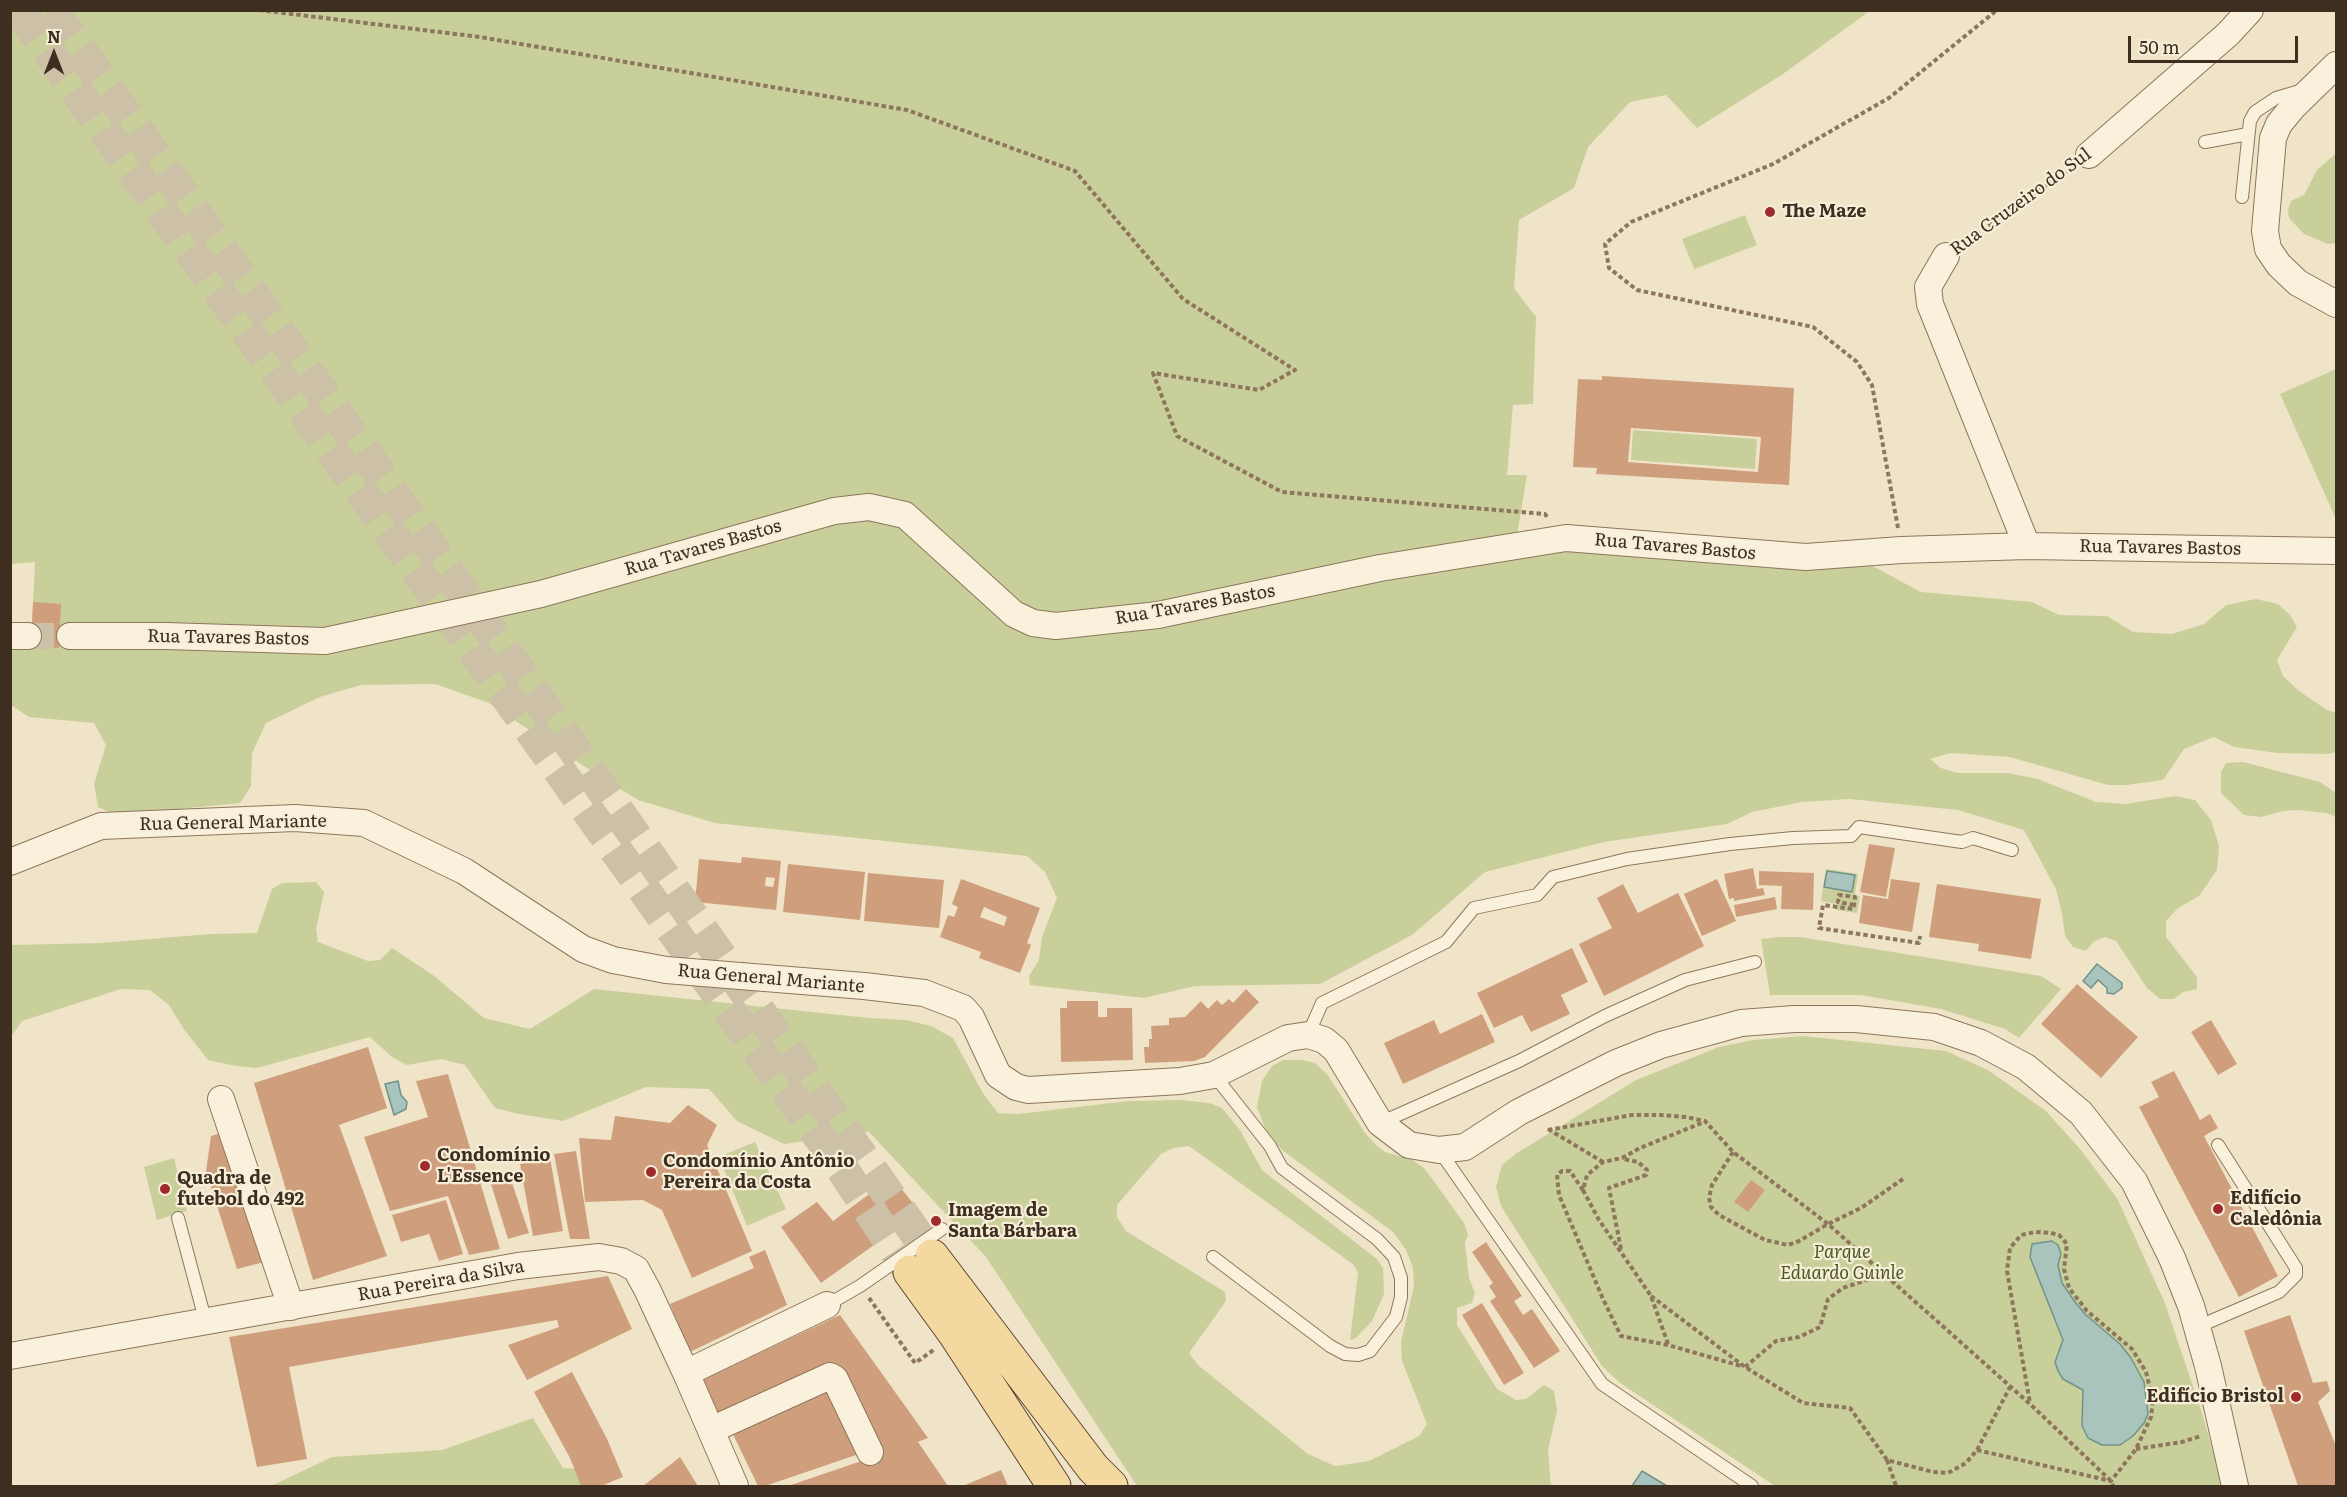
<!DOCTYPE html>
<html>
<head>
<meta charset="utf-8">
<style>
  body { margin:0 }
  #map { position:relative; width:2347px; height:1497px; overflow:hidden; background:#f0e4c8; font-family:Literata,serif }
  canvas { display:block }
  .frame { position:absolute; inset:0; border:12px solid #3d2e20; pointer-events:none }
  .north { position:absolute; left:24px; top:24px; width:60px; height:60px; -webkit-text-stroke:4px #f7eed8; paint-order:stroke; rotate:0deg; font-size:16px; font-weight:700; line-height:24px; text-align:center; color:#3d2e20 }
  .north::after { content:''; display:block; margin:auto; width:21px; height:27px; background:#3d2e20; clip-path:polygon(50% 0,100% 100%,50% 72%,0 100%) }
  .scale { position:absolute; left:2128px; top:36px; width:170px; height:27px; box-sizing:border-box; border:3px solid #3d2e20; border-top:0; padding-left:8px; font-size:18px; line-height:21px; white-space:nowrap; color:#3d2e20; -webkit-text-stroke:4px #f7eed8; paint-order:stroke }
</style>
</head>
<body>
<div id="map">
<canvas width="2347" height="1497"></canvas>
<div class="frame"></div>
<div class="north">N</div>
<div class="scale">50 m</div>
</div>
<script>
const c = document.querySelector('canvas').getContext('2d');
c.lineJoin = 'round';
function paint(path, color) { c.fillStyle = color; c.fill(path, 'evenodd'); }
const shape = rows => new Path2D(rows.map(r => 'M' + r).join(''));
function trace(path, color, width, dash) { c.strokeStyle = color; c.lineWidth = width; c.lineCap = dash ? 'butt' : 'round'; c.setLineDash(dash || []); c.stroke(path); }
function label(font, color, halo, rows, align = 'center') {
  c.font = font + ' Literata,serif'; c.lineWidth = 4.5; c.setLineDash([]); c.textBaseline = 'middle'; c.strokeStyle = halo; c.fillStyle = color; for (const [text, x, y, turn = 0] of rows) {
    c.save(); c.translate(x, y); c.rotate((+turn || 0) * Math.PI / 180); c.textAlign = isNaN(turn) ? turn : align; if (halo) c.strokeText(text, 0, 0); c.fillText(text, 0, 0); c.restore();
  }
}
paint(shape([
  [1871,10,1783,74,1697,128,1666,95,1630,102,1588,147,1574,188,1519,220,1514,288,1536,317,1533,404,1513,405,1507,475,1527,475,1518,529,1521,549,1865,562,1921,592,2032,602,2059,615,2107,616,2133,632,2172,634,2204,624,2226,605,2256,599,2278,604,2290,615,2297,627,2277,660,2283,676,2299,691,2327,710,2336,713,2336,752,2327,754,2277,753,2234,747,2214,737,2184,749,2163,780,2127,785,2108,785,2010,757,1950,753,1930,759,1941,768,1957,773,2008,773,2038,779,2096,802,2125,804,2176,796,2195,800,2211,820,2219,846,2217,870,2199,896,2178,908,2166,921,2166,937,2197,977,2197,989,2183,992,2174,999,2160,999,2147,988,2116,941,2105,937,2093,942,2086,951,2073,947,2065,936,2062,914,2056,889,2024,830,1958,810,1849,799,1802,802,1752,812,1727,824,1604,842,1485,872,1412,935,1320,984,1195,986,1144,998,1030,985,1029,976,1039,960,1042,937,1057,898,1045,872,1027,856,715,823,638,800,568,756,489,703,435,684,361,685,320,697,266,723,252,753,251,786,240,803,116,815,98,807,94,784,106,745,94,723,29,717,11,705,10,651,31,646,35,562,11,564,11,11],
  [2335,154,2336,154,2336,243,2328,244,2304,234,2289,218,2288,210,2291,201,2304,195,2317,170],
  [1745,215,1757,245,1694,269,1682,239],
  [2336,369,2336,516,2335,517,2280,394],
  [1633,430,1757,439,1755,469,1631,460],
  [2243,762,2320,782,2336,793,2336,817,2327,813,2298,810,2283,811,2261,817,2244,815,2221,793,2221,772,2226,763],
  [1826,869,1858,874,1855,895,1860,896,1857,913,1836,910,1837,904,1821,901],
  [316,882,324,892,316,929,318,942,368,961,380,960,392,948,433,975,484,1018,530,1029,594,989,869,1018,906,1020,931,1026,953,1038,984,1095,998,1113,1018,1114,1128,1101,1181,1100,1209,1103,1222,1108,1240,1130,1262,1170,1377,1259,1383,1268,1384,1294,1372,1321,1356,1338,1350,1340,1358,1273,1354,1265,1189,1146,1174,1148,1161,1154,1117,1205,1117,1217,1126,1231,1225,1292,1226,1301,1189,1353,1198,1365,1308,1454,1335,1466,1369,1461,1419,1436,1427,1424,1402,1361,1401,1342,1414,1286,1413,1268,1406,1250,1393,1232,1282,1150,1265,1128,1257,1107,1262,1081,1272,1066,1283,1060,1302,1060,1315,1063,1327,1074,1365,1133,1377,1146,1385,1152,1413,1160,1425,1169,1464,1223,1468,1235,1465,1243,1469,1278,1475,1293,1472,1303,1457,1308,1457,1325,1497,1389,1516,1400,1526,1399,1544,1385,1554,1391,1557,1411,1548,1450,1551,1486,1137,1486,986,1257,869,1132,784,1144,737,1121,709,1089,646,1087,563,1121,519,1114,495,1108,465,1065,441,1059,407,1065,392,1057,370,1037,257,1068,236,1066,208,1060,183,1028,169,1005,150,990,121,989,22,1021,11,1037,11,945,101,943,210,934,257,933,272,889,282,883],
  [1780,937,1800,937,2041,976,2061,989,2019,1038,2005,1029,1941,1009,1861,995,1770,995,1761,939],
  [1803,1036,1946,1051,1988,1070,2046,1111,2081,1150,2117,1198,2165,1303,2202,1413,2223,1486,1775,1486,1620,1383,1602,1366,1501,1206,1496,1187,1502,1165,1517,1153,1636,1080,1719,1047,1753,1040],
  [755,1142,786,1209,747,1226,719,1157],
  [174,1158,187,1211,157,1220,144,1167],
  [533,1418,563,1468,595,1470,608,1486,271,1486,332,1457,442,1450]
]), '#c9cf9b');
const water = shape([
  [1827,871,1855,875,1852,892,1824,887,1827,871],
  [2097,964,2122,983,2122,988,2114,994,2107,993,2107,988,2098,980,2091,988,2083,981,2097,964],
  [398,1081,401,1095,407,1102,406,1109,394,1115,385,1084,398,1081],
  [2052,1241,2058,1245,2061,1254,2058,1265,2062,1283,2075,1302,2086,1315,2120,1344,2131,1358,2144,1382,2148,1414,2144,1423,2133,1436,2120,1445,2102,1445,2088,1438,2082,1426,2083,1390,2063,1379,2058,1371,2055,1362,2063,1340,2030,1257,2032,1244,2052,1241],
  [1642,1471,1667,1486,1632,1486,1642,1471]
]);
paint(water, '#a9c4bc');
trace(water, '#6f938a', 1.5);
paint(shape([
  [1602,376,1794,388,1789,485,1596,474,1597,468,1573,467,1578,379,1602,380],
  [1631,428,1761,437,1758,472,1628,462],
  [33,602,61,604,59,648,31,646],
  [1869,844,1895,848,1886,897,1860,892],
  [742,857,781,861,776,910,695,902,699,859,741,863],
  [766,877,775,878,773,887,765,886],
  [788,864,865,872,860,920,783,912],
  [1753,868,1757,889,1763,888,1765,895,1734,901,1734,898,1729,899,1724,874],
  [1759,871,1814,873,1813,910,1781,909,1782,886,1759,885],
  [868,873,944,880,939,928,864,921],
  [961,879,1040,908,1027,943,1031,945,1020,973,979,958,981,952,940,937,948,915,954,917,958,907,952,904],
  [984,907,1007,917,1004,926,980,917],
  [1717,879,1736,921,1702,936,1684,894],
  [1891,879,1920,883,1912,932,1859,923,1863,895,1888,899],
  [1623,884,1638,913,1678,893,1704,946,1604,996,1579,944,1612,928,1597,898],
  [1937,884,2041,899,2031,959,1978,951,1979,944,1929,937],
  [1775,897,1777,909,1736,917,1734,905],
  [1572,948,1588,982,1561,995,1570,1014,1531,1032,1522,1015,1494,1028,1477,993],
  [2077,984,2138,1037,2101,1078,2041,1024],
  [1246,989,1259,1002,1205,1057,1194,1061,1145,1063,1144,1047,1149,1047,1149,1039,1152,1039,1151,1026,1169,1025,1169,1018,1185,1017,1201,1001,1208,1009,1217,1000,1222,1005,1229,999,1233,1003],
  [1067,1001,1098,1001,1098,1017,1107,1017,1107,1008,1132,1008,1133,1060,1061,1062,1060,1008,1067,1008],
  [1482,1014,1495,1042,1403,1084,1384,1043,1434,1020,1440,1034],
  [2211,1020,2237,1064,2218,1075,2191,1032],
  [368,1047,387,1108,339,1125,387,1256,313,1280,254,1083],
  [2174,1071,2200,1120,2210,1114,2218,1128,2204,1136,2278,1276,2239,1297,2139,1107,2159,1097,2151,1082],
  [448,1074,500,1249,469,1255,448,1196,390,1211,364,1137,428,1117,416,1081],
  [688,1105,717,1125,707,1145,752,1251,692,1278,662,1210,643,1200,585,1202,579,1138,611,1140,615,1116,670,1123],
  [227,1131,268,1261,237,1269,206,1171,211,1136],
  [576,1151,590,1239,570,1239,554,1154],
  [550,1158,563,1231,533,1236,520,1164],
  [892,1177,920,1212,821,1283,781,1227,817,1202,833,1221],
  [511,1180,529,1233,508,1239,491,1184],
  [1751,1180,1765,1190,1748,1212,1734,1202],
  [446,1200,463,1254,439,1261,429,1234,401,1242,392,1215],
  [1486,1242,1522,1296,1514,1301,1523,1315,1532,1309,1560,1351,1534,1368,1490,1301,1496,1297,1489,1286,1493,1283,1472,1252],
  [765,1250,787,1305,690,1352,670,1304,754,1268,749,1257],
  [608,1276,632,1329,527,1380,508,1345,559,1327,557,1320,289,1367,307,1459,257,1467,229,1337],
  [1482,1303,1524,1373,1504,1385,1462,1315],
  [840,1315,928,1438,907,1446,918,1442,948,1486,788,1486,882,1454,836,1368,721,1424,700,1381],
  [2290,1315,2313,1383,2327,1381,2330,1391,2318,1402,2336,1446,2336,1486,2298,1486,2244,1331],
  [572,1372,607,1439,623,1477,601,1486,581,1486,570,1458,534,1392],
  [829,1379,862,1453,765,1486,758,1486,728,1424],
  [680,1457,698,1486,643,1486],
  [1001,1470,1008,1486,966,1486,965,1485]
]), '#cf9f7d');
trace(shape([
  [28,636,70,636]
]), '#ccc0a6', 26, [26, 13]);
trace(shape([
  [19,10,843,1170,910,1272],
  [52,10,932,1256]
]), '#ccc0a6', 33, [33, 16]);
const service = shape([
  [2205,142,2248,134],
  [2242,197,2250,121,2255,112,2276,98,2303,90],
  [1308,1035,1322,1003,1446,942,1474,908,1537,895,1553,877,1627,859,1730,844,1793,838,1851,836,1859,827,1962,842,1973,838,2012,850],
  [1380,1123,1519,1061,1605,1016,1685,980,1755,962],
  [1439,1150,1602,1384,1752,1486],
  [178,1218,206,1323],
  [1213,1257,1330,1346,1345,1354,1358,1355,1370,1351,1396,1317,1401,1297,1401,1278,1394,1257,1377,1239,1282,1168,1270,1146,1214,1075],
  [827,1305,860,1286,942,1229],
  [2197,1327,2279,1292,2296,1275,2296,1268,2218,1145]
]);
const minor = shape([
  [2336,65,2293,107,2279,124,2273,138,2265,231,2268,249,2279,265,2298,283,2336,304],
  [2089,155,2228,34,2250,10],
  [1946,256,1928,287,1930,304,2027,546],
  [10,636,28,636],
  [70,636,166,636,325,641,541,594,834,511,869,507,905,515,1014,614,1033,623,1056,626,1158,615,1380,568,1566,538,1806,557,1901,550,2027,546,2336,551],
  [10,862,101,826,295,818,364,823,464,871,583,949,613,960,666,970,864,986,924,993,963,1008,971,1017,998,1075,1016,1087,1028,1090,1180,1081,1214,1075,1288,1038,1308,1035,1324,1040,1336,1050,1380,1123,1409,1145,1439,1150,1465,1147,1519,1112,1616,1063,1661,1045,1741,1023,1794,1019,1856,1019,1934,1027,1981,1043,2026,1067,2081,1113,2134,1181,2172,1258,2191,1306,2208,1366,2235,1486],
  [221,1099,291,1307],
  [10,1356,518,1266,599,1257,621,1261,636,1269,647,1289,686,1373,735,1486],
  [686,1373,827,1305],
  [711,1430,830,1376,835,1379,870,1452]
]);
const primary = shape([
  [932,1256,1093,1468,1111,1486],
  [910,1272,955,1334,1054,1486]
]);
trace(service, '#8d765c', 14);
trace(minor, '#8d765c', 28);
trace(primary, '#5b4430', 35);
trace(shape([
  [259,10,480,37,907,110,1075,171,1183,299,1295,370,1259,390,1153,373,1177,436,1282,492,1545,514,1547,517],
  [1964,243,2071,168],
  [1898,528,1872,385,1857,362,1813,327,1637,290,1609,268,1605,244,1631,222,1773,164,1889,98,1997,10],
  [1854,905,1838,902,1839,895,1855,897,1854,905,1853,909,1823,905,1819,928,1919,943,1920,936],
  [1548,1129,1603,1162],
  [1548,1130,1632,1115,1660,1115,1686,1117,1705,1121,1733,1152,1828,1224,2030,1404,2111,1481,2113,1486],
  [1733,1152,1712,1185,1709,1198,1711,1207,1719,1215,1765,1240,1788,1245,1799,1241,1828,1224,1861,1208,1903,1179],
  [1583,1190,1570,1171,1562,1171,1557,1175,1559,1195,1603,1299,1621,1336,1668,1345,1741,1366],
  [1621,1249,1609,1188,1646,1175,1647,1170,1638,1162,1623,1159],
  [1651,1296,1745,1367,1803,1403,1850,1408,1887,1460,1933,1472,1948,1473,1966,1463,1977,1450,2010,1387],
  [869,1298,915,1363,935,1349],
  [1668,1344,1651,1296,1599,1220,1583,1190,1587,1175,1603,1162,1622,1158,1640,1148,1704,1122],
  [1745,1367,1776,1341,1799,1337,1820,1327,1828,1299,1843,1288,1884,1274],
  [2136,1449,2182,1442,2201,1436],
  [1977,1450,2111,1481,2136,1449,2151,1417,2153,1400,2146,1372,2132,1349,2087,1311,2069,1288,2064,1269,2067,1244,2059,1235,2051,1233,2035,1232,2021,1235,2010,1248,2007,1271,2030,1403],
  [1887,1460,1896,1486]
]), '#8d765c', 4, [4.5, 3]);
trace(service, '#faf1dc', 12);
trace(minor, '#faf1dc', 26);
trace(primary, '#f3d9a0', 33);
for (const [x, y, r, color] of [
  [1770,212,6,"#9e2a2b"],
  [425,1166,6,"#9e2a2b"],
  [651,1172,6,"#9e2a2b"],
  [165,1189,6,"#9e2a2b"],
  [2218,1209,6,"#9e2a2b"],
  [936,1221,6,"#9e2a2b"],
  [2296,1397,6,"#9e2a2b"]
]) { const dot = new Path2D(); dot.arc(x, y, r, 0, 2 * Math.PI); c.fillStyle = color; c.fill(dot); trace(dot, '#f7eed8', 2); }
label('18px', '#3d2e20', '#f7eed8', [
  ["Rua Cruzeiro do Sul",2021,202,-36],
  ["Rua Tavares Bastos",1675,547,5],
  ["Rua Tavares Bastos",703,548,-16],
  ["Rua Tavares Bastos",2160,548,1],
  ["Rua Tavares Bastos",1195,605,-10],
  ["Rua Tavares Bastos",228,638,1],
  ["Rua General Mariante",233,823,-1],
  ["Rua General Mariante",771,979,5],
  ["Rua Pereira da Silva",441,1281,-10]
]);
label('bold 18px', '#3d2e20', '#f7eed8', [
  ["The Maze",1782,212],
  ["Condomínio",437,1156],
  ["L'Essence",437,1177],
  ["Condomínio Antônio",663,1162],
  ["Pereira da Costa",663,1183],
  ["Quadra de",177,1179],
  ["futebol do 492",177,1200],
  ["Edifício",2230,1199],
  ["Caledônia",2230,1220],
  ["Imagem de",948,1211],
  ["Santa Bárbara",948,1232],
  ["Edifício Bristol",2284,1397,"right"]
], 'left');
label('italic 18px', '#4d5a26', '#f7eed8', [
  ["Parque",1842,1253],
  ["Eduardo Guinle",1842,1274]
]);
</script>
</body>
</html>
